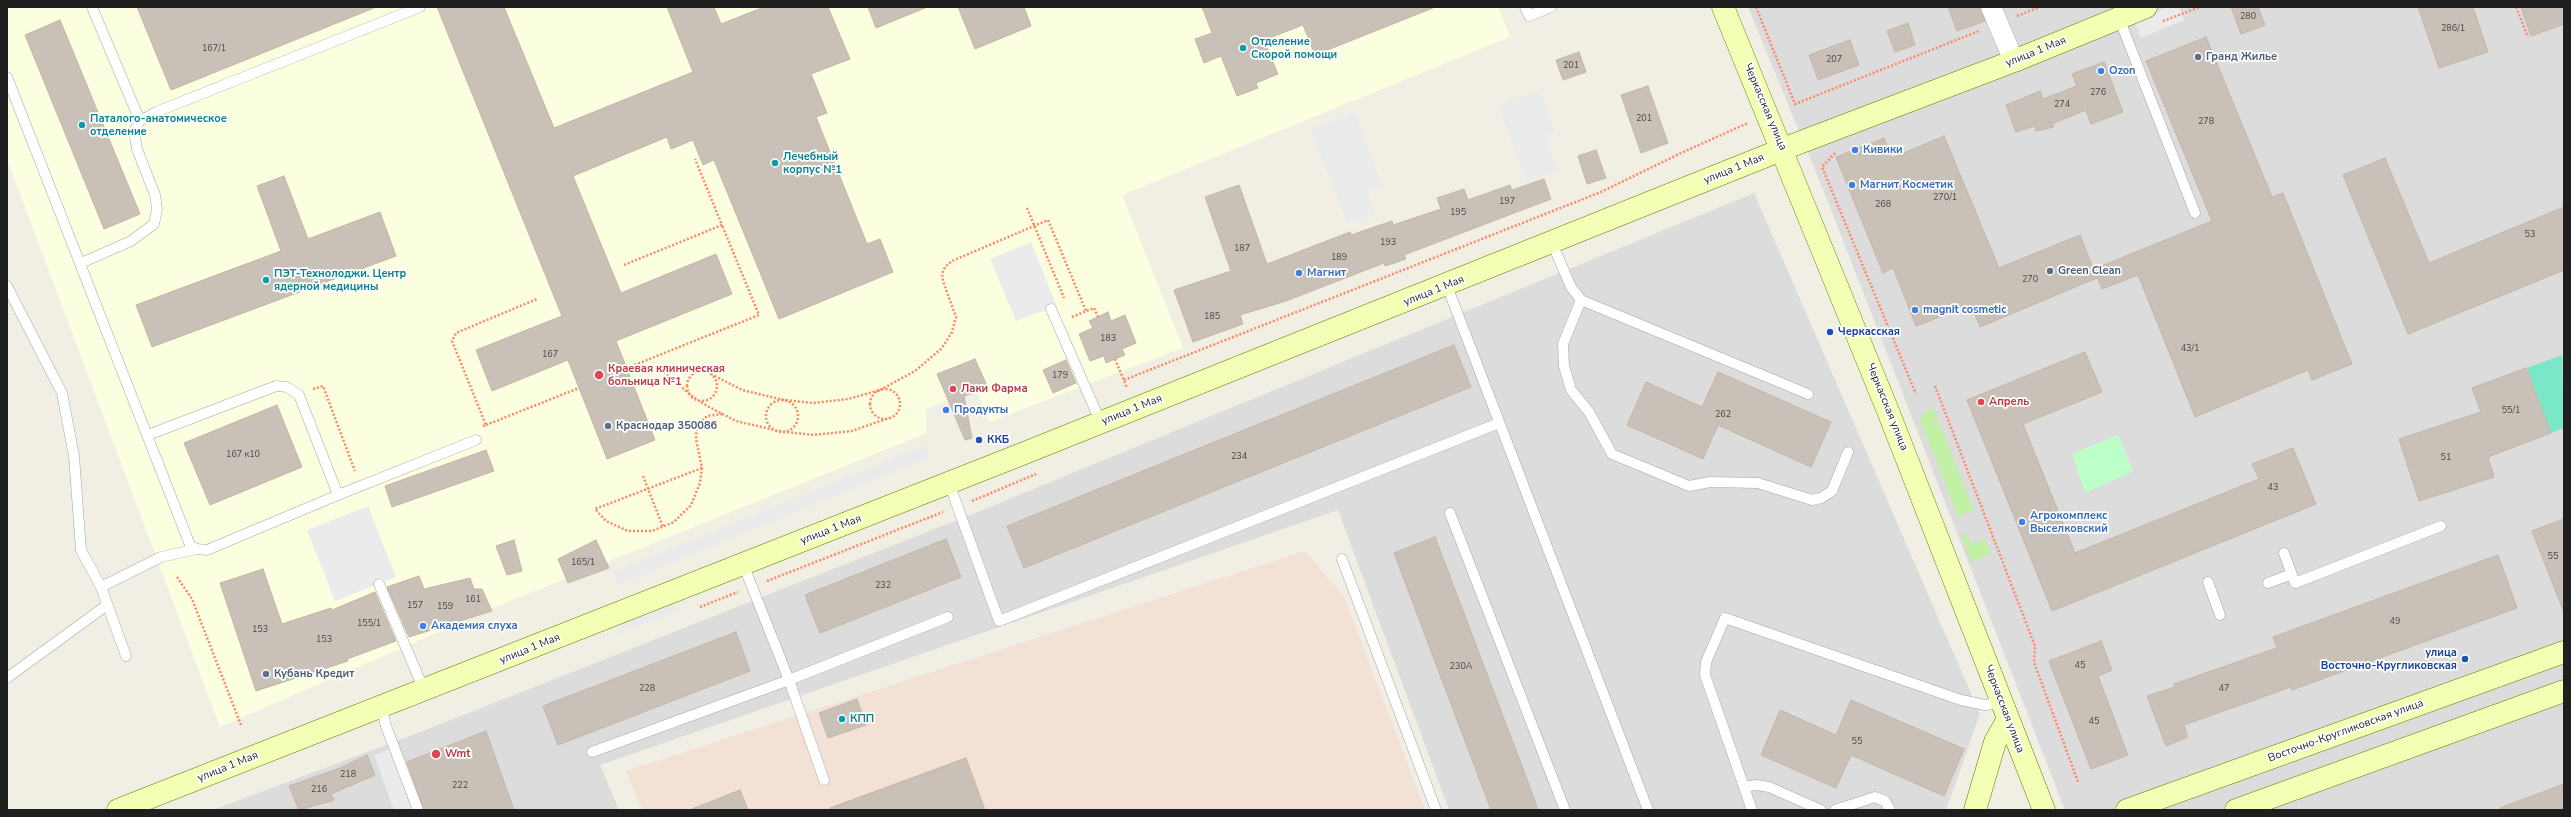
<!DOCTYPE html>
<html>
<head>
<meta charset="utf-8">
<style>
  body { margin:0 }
  #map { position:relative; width:2571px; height:817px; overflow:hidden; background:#f1eee4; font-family:"Nunito Sans",sans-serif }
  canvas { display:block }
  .frame { position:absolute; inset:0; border:8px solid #1f1f1f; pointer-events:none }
</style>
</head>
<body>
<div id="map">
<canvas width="2571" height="817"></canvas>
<div class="frame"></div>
</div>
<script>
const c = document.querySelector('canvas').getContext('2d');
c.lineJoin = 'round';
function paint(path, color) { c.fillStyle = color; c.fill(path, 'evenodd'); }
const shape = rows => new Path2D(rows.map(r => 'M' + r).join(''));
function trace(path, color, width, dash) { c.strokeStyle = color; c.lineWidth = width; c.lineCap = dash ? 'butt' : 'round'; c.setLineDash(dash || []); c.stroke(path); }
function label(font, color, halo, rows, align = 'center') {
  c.font = font + ' "Nunito Sans",sans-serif'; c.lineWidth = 3.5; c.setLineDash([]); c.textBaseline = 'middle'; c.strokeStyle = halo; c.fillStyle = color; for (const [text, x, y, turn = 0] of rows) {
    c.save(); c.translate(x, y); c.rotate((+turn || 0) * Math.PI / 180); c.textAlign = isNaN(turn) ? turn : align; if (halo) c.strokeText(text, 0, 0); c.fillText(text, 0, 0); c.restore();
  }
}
paint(shape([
  [1748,7,2564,7,2564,810,2065,810,1826,197],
  [1754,193,1980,714,1946,810,1449,810,1338,510,600,765,619,810,213,810,428,729,980,511]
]), '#dddcdc');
paint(shape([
  [7,7,1498,7,1510,37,1122,195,1183,348,989,422,976,390,926,409,927,433,508,602,220,727,7,159]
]), '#fcffdf');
paint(shape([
  [1305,551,1345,598,1425,810,642,810,626,771]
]), '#f4e1d6');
paint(shape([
  [1933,408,1974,510,1958,516,1920,420,1925,412],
  [1966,533,1971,544,1985,539,1991,554,1972,562,1961,535]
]), '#c2f0a5');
paint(shape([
  [2118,435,2133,471,2085,493,2072,454]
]), '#bdffc9');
paint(shape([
  [2562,355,2564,428,2551,433,2527,368]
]), '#7be7c9');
paint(shape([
  [2168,7,2179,7,2184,20,2141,38,2134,20],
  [1540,90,1555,132,1545,136,1558,171,1527,183,1498,105],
  [1355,112,1382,186,1367,192,1376,214,1348,224,1310,129],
  [1031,242,1057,306,1016,321,990,259],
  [925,445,930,457,618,585,613,572],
  [368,506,396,577,335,601,307,530],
  [671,600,677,612,619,634,615,623],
  [392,748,415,810,394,810,374,755]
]), '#ebebeb');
const building = shape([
  [137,7,374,7,374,8,171,90,137,7],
  [437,7,504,7,554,128,693,72,667,7,714,7,721,24,764,7,828,7,850,59,811,74,827,113,816,117,867,244,880,239,893,272,779,319,714,160,703,165,693,140,671,149,667,137,573,176,621,293,716,254,732,294,616,341,655,440,607,459,568,360,492,391,476,350,562,316,437,7],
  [868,7,925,7,925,8,876,28,868,7],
  [958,7,1024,7,1031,26,975,49,958,7],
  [1202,7,1433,7,1433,8,1315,55,1303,25,1264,40,1278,74,1256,83,1258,88,1237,96,1221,56,1204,63,1195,39,1212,33,1202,7],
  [1948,7,1980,7,1985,21,1957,31,1948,7],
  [2231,7,2258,7,2265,25,2241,34,2231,7],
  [2418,7,2473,7,2488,52,2439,68,2418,7],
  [2521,7,2564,7,2564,24,2531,36,2521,7],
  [60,20,140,214,104,229,25,35,60,20],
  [1908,23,1915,45,1895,52,1887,31,1908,23],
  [2206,37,2272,197,2283,193,2352,364,2312,380,2308,370,2195,417,2138,275,2102,289,2094,269,2212,221,2146,61,2206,37],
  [1850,40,1859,65,1818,80,1809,55,1850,40],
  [1579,52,1586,72,1563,80,1556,60,1579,52],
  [2104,62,2123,112,2091,124,2086,110,2052,124,2054,127,2036,131,2035,126,2016,132,2006,105,2040,91,2043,99,2077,86,2072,74,2104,62],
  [1648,86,1668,143,1641,153,1621,95,1648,86],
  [1944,136,1999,268,2080,235,2097,278,1980,327,1971,305,1916,326,1893,268,1883,273,1836,157,1884,138,1892,158,1944,136],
  [1596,150,1606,178,1587,184,1578,156,1596,150],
  [2385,158,2429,263,2564,207,2564,270,2408,334,2343,175,2385,158],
  [284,176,308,239,380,212,396,256,152,347,136,305,281,251,257,186,284,176],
  [1544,179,1551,199,1404,255,1406,259,1385,266,1384,263,1286,301,1240,315,1243,324,1193,342,1174,290,1231,271,1205,197,1239,185,1267,264,1350,232,1351,235,1392,221,1393,225,1441,209,1437,198,1464,189,1468,200,1510,185,1512,190,1544,179],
  [1108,312,1111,321,1125,315,1136,343,1122,349,1125,355,1115,359,1106,363,1104,356,1090,361,1079,334,1093,328,1089,321,1108,312],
  [1454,345,1471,387,1024,568,1007,526,1454,345],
  [2085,352,2102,392,2023,424,2075,553,2259,479,2252,464,2293,448,2316,504,2052,611,1967,400,2085,352],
  [975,359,988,388,964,396,972,438,965,440,937,374,975,359],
  [1066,360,1076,383,1053,393,1043,370,1066,360],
  [2526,368,2551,433,2488,457,2494,477,2419,501,2399,439,2481,412,2472,388,2526,368],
  [1718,372,1831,422,1811,467,1718,425,1703,459,1627,425,1646,382,1702,407,1718,372],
  [277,405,302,467,210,505,184,443,277,405],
  [486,450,494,471,392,507,385,486,486,450],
  [2564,519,2564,609,2563,610,2532,531,2564,519],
  [1435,537,1528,782,1538,810,1491,810,1394,553,1435,537],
  [946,539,961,577,820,633,805,595,946,539],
  [514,540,522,571,507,575,496,546,514,540],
  [596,540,609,568,568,583,558,559,596,540],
  [2498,555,2517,608,2292,690,2291,687,2184,725,2188,737,2166,746,2147,696,2175,687,2174,684,2277,648,2273,637,2498,555],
  [263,569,282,624,331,608,332,610,375,592,396,641,347,659,348,661,256,691,220,583,263,569],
  [419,576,424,589,470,578,474,589,482,589,492,611,409,637,387,587,419,576],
  [736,632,750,671,558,745,543,706,736,632],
  [2101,641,2112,670,2098,676,2128,755,2091,769,2049,661,2101,641],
  [857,699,866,725,828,738,819,713,857,699],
  [1851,700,1964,749,1944,796,1851,755,1836,788,1761,755,1780,710,1836,735,1851,700],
  [486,731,514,810,424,810,407,762,486,731],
  [367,755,375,775,331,794,334,800,299,810,289,786,340,768,367,755],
  [966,758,985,810,830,810,830,808,966,758],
  [2564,784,2564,810,2501,810,2500,808,2564,784],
  [740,790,748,810,692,810,692,809,740,790]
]);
paint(building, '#c9c1b7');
trace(building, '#c4b6a5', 1);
const lane = shape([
  [92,7,140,121],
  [1525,7,1529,16,1551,7],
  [2119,18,2195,213],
  [7,77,190,545,197,549],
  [1552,243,1571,287,1581,300,1808,394],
  [81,263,131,241,154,224,157,209,155,195,137,149,134,131,140,121,156,112,420,7],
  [7,286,62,393,74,456,81,550,101,587],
  [1447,286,1648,810],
  [1581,300,1563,344,1564,366,1571,390,1589,412,1612,454,1689,486,1710,482,1758,483,1812,500,1821,498,1832,491,1848,452],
  [1051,309,1101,423],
  [148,435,276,386,287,387,299,395,338,495],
  [949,483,999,621,1499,423],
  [1450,513,1565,810],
  [2284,553,2295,583,2441,526],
  [1342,559,1436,810],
  [743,564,789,680,948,617],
  [2208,582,2220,615],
  [2268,583,2292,574],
  [379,584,424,690],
  [126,656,101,587,161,557,197,549,207,550,338,495,476,440],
  [7,678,107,605],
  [381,705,386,726,418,810],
  [592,752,789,680,824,780],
  [1744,787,1756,785,1769,787,1821,810],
  [1752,810,1705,675,1706,662,1725,618,1961,700,1985,705,2002,702],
  [1835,810,1875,797,1885,801,1890,810]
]);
const street = shape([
  [1991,7,2014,61]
]);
const secondary = shape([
  [1723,7,1888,411,2044,810],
  [118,810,1017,456,1796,144,2014,61,2146,7],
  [1975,810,1995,742,2008,719],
  [2127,810,2564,652],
  [2236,810,2564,691]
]);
trace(lane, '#a6a6a6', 11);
trace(street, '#a6a6a6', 21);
trace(secondary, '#627c00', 23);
trace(shape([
  [1756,7,1795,104,1979,31],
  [2516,7,2528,37],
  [2017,16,2040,7],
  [2163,21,2200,7],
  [1835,153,1822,167,1916,394],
  [1027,208,1064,298],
  [624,265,722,225,695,159],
  [1072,317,1094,308,1098,317],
  [1115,359,1127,388],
  [627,368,759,315,722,225],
  '687 386a15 15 0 1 1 30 0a15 15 0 1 1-30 0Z',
  [664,372,693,397,709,407,736,421,779,431,813,435,852,431,889,418],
  [711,374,742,390,784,400,813,403,848,399,880,390,915,371,942,348,952,332,956,317,943,281,942,274,945,267,952,261,1048,220,1086,311],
  [1124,380,1601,192,1681,153,1748,123],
  [1935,386,2035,646,2034,662,2078,782],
  [313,389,323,386,355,471],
  '870 404a15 15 0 1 1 30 0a15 15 0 1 1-30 0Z',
  '766 416a16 16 0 1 1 32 0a16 16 0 1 1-32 0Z',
  [486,425,579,388],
  [483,426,486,425,452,341,456,333,537,299],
  [702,468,595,509,606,521,628,531,652,531,674,522,691,505,700,483,702,468,696,439,697,426,707,416,723,414],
  [643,476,663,527],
  [972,501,1036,474],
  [177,577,192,599,241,725],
  [767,581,943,512],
  [700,607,738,592]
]), '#ff8667', 2.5, [2, 2]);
trace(lane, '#fff', 10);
trace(street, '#fff', 20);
trace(secondary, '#f3ffb4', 22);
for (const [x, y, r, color] of [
  [1243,48,4,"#0f9aa8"],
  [2198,57,4,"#5c6f8a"],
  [2101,71,4,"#3f7fe0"],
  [82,125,4,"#0f9aa8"],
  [1855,150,4,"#3f7fe0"],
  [775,163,4,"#0f9aa8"],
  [1852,185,4,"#3f7fe0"],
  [2050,271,4,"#5c6f8a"],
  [1299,273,4,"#3f7fe0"],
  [266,280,4,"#0f9aa8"],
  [1915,310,4,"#3f7fe0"],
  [1830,332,4,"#1a4fb4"],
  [599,375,5,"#e0444e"],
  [953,389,4,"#e0444e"],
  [1981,402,4,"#e0444e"],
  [946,410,4,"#3f7fe0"],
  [608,426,4,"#5c6f8a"],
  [979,440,4,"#1a4fb4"],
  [2022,522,4,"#3f7fe0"],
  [423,626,4,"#3f7fe0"],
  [2465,659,4,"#1a4fb4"],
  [266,674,4,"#5c6f8a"],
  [842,719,4,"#0f9aa8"],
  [436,754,5,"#e0444e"]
]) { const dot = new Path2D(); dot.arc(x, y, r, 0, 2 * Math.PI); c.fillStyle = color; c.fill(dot); trace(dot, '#fff', 1.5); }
label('9px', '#4a4845', null, [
  ["280",2248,17],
  ["286/1",2453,29],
  ["167/1",214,49],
  ["207",1834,60],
  ["201",1571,66],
  ["276",2098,93],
  ["274",2062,105],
  ["201",1644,119],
  ["278",2206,122],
  ["270/1",1945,198],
  ["197",1507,202],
  ["268",1883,205],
  ["195",1458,213],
  ["53",2530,235],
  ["193",1388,243],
  ["187",1242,249],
  ["189",1339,258],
  ["270",2030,280],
  ["185",1212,317],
  ["183",1108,339],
  ["43/1",2190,349],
  ["167",550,355],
  ["179",1060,376],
  ["55/1",2511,411],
  ["262",1723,415],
  ["167 к10",243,455],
  ["234",1239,457],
  ["51",2446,458],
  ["43",2273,488],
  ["55",2553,557],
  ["165/1",583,563],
  ["232",883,586],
  ["161",473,600],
  ["157",415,606],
  ["159",445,607],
  ["49",2395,622],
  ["155/1",369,624],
  ["153",260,630],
  ["153",324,640],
  ["45",2080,666],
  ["230А",1461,667],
  ["228",647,689],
  ["47",2224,689],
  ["45",2094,722],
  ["55",1857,742],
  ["218",348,775],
  ["222",460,786],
  ["216",319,790]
]);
label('bold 11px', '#0d838f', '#fff', [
  ["Отделение",1251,42],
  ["Скорой помощи",1251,55],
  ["Паталого-анатомическое",90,119],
  ["отделение",90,132],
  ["Лечебный",783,157],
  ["корпус №1",783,170],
  ["ПЭТ-Технолоджи. Центр",274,274],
  ["ядерной медицины",274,287],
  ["КПП",850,719]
], 'left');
label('11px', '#1f1f1f', '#fff', [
  ["улица 1 Мая",2036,52,-22],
  ["Черкасская улица",1765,107,67],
  ["улица 1 Мая",1734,169,-22],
  ["улица 1 Мая",1434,291,-22],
  ["Черкасская улица",1887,407,68],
  ["улица 1 Мая",1132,410,-22],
  ["улица 1 Мая",831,530,-21],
  ["улица 1 Мая",530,649,-22],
  ["Черкасская улица",2004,709,69],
  ["Восточно-Кругликовская улица",2346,731,-20],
  ["улица 1 Мая",228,767,-22]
]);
label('bold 11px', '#4e5e75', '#fff', [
  ["Гранд Жилье",2206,57],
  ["Green Clean",2058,271],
  ["Краснодар 350086",616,426],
  ["Кубань Кредит",274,674]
], 'left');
label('bold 11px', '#366cbe', '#fff', [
  ["Ozon",2109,71],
  ["Кивики",1863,150],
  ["Магнит Косметик",1860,185],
  ["Магнит",1307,273],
  ["magnit cosmetic",1923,310],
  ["Продукты",954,410],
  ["Агрокомплекс",2030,516],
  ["Выселковский",2030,529],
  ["Академия слуха",431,626]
], 'left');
label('bold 11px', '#164399', '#fff', [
  ["Черкасская",1838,332],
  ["ККБ",987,440],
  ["улица",2457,653,"right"],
  ["Восточно-Кругликовская",2457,666,"right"]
], 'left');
label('bold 11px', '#be3a42', '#fff', [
  ["Краевая клиническая",608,369],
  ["больница №1",608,382],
  ["Лаки Фарма",961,389],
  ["Апрель",1989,402],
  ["Wmt",445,754]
], 'left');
</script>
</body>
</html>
